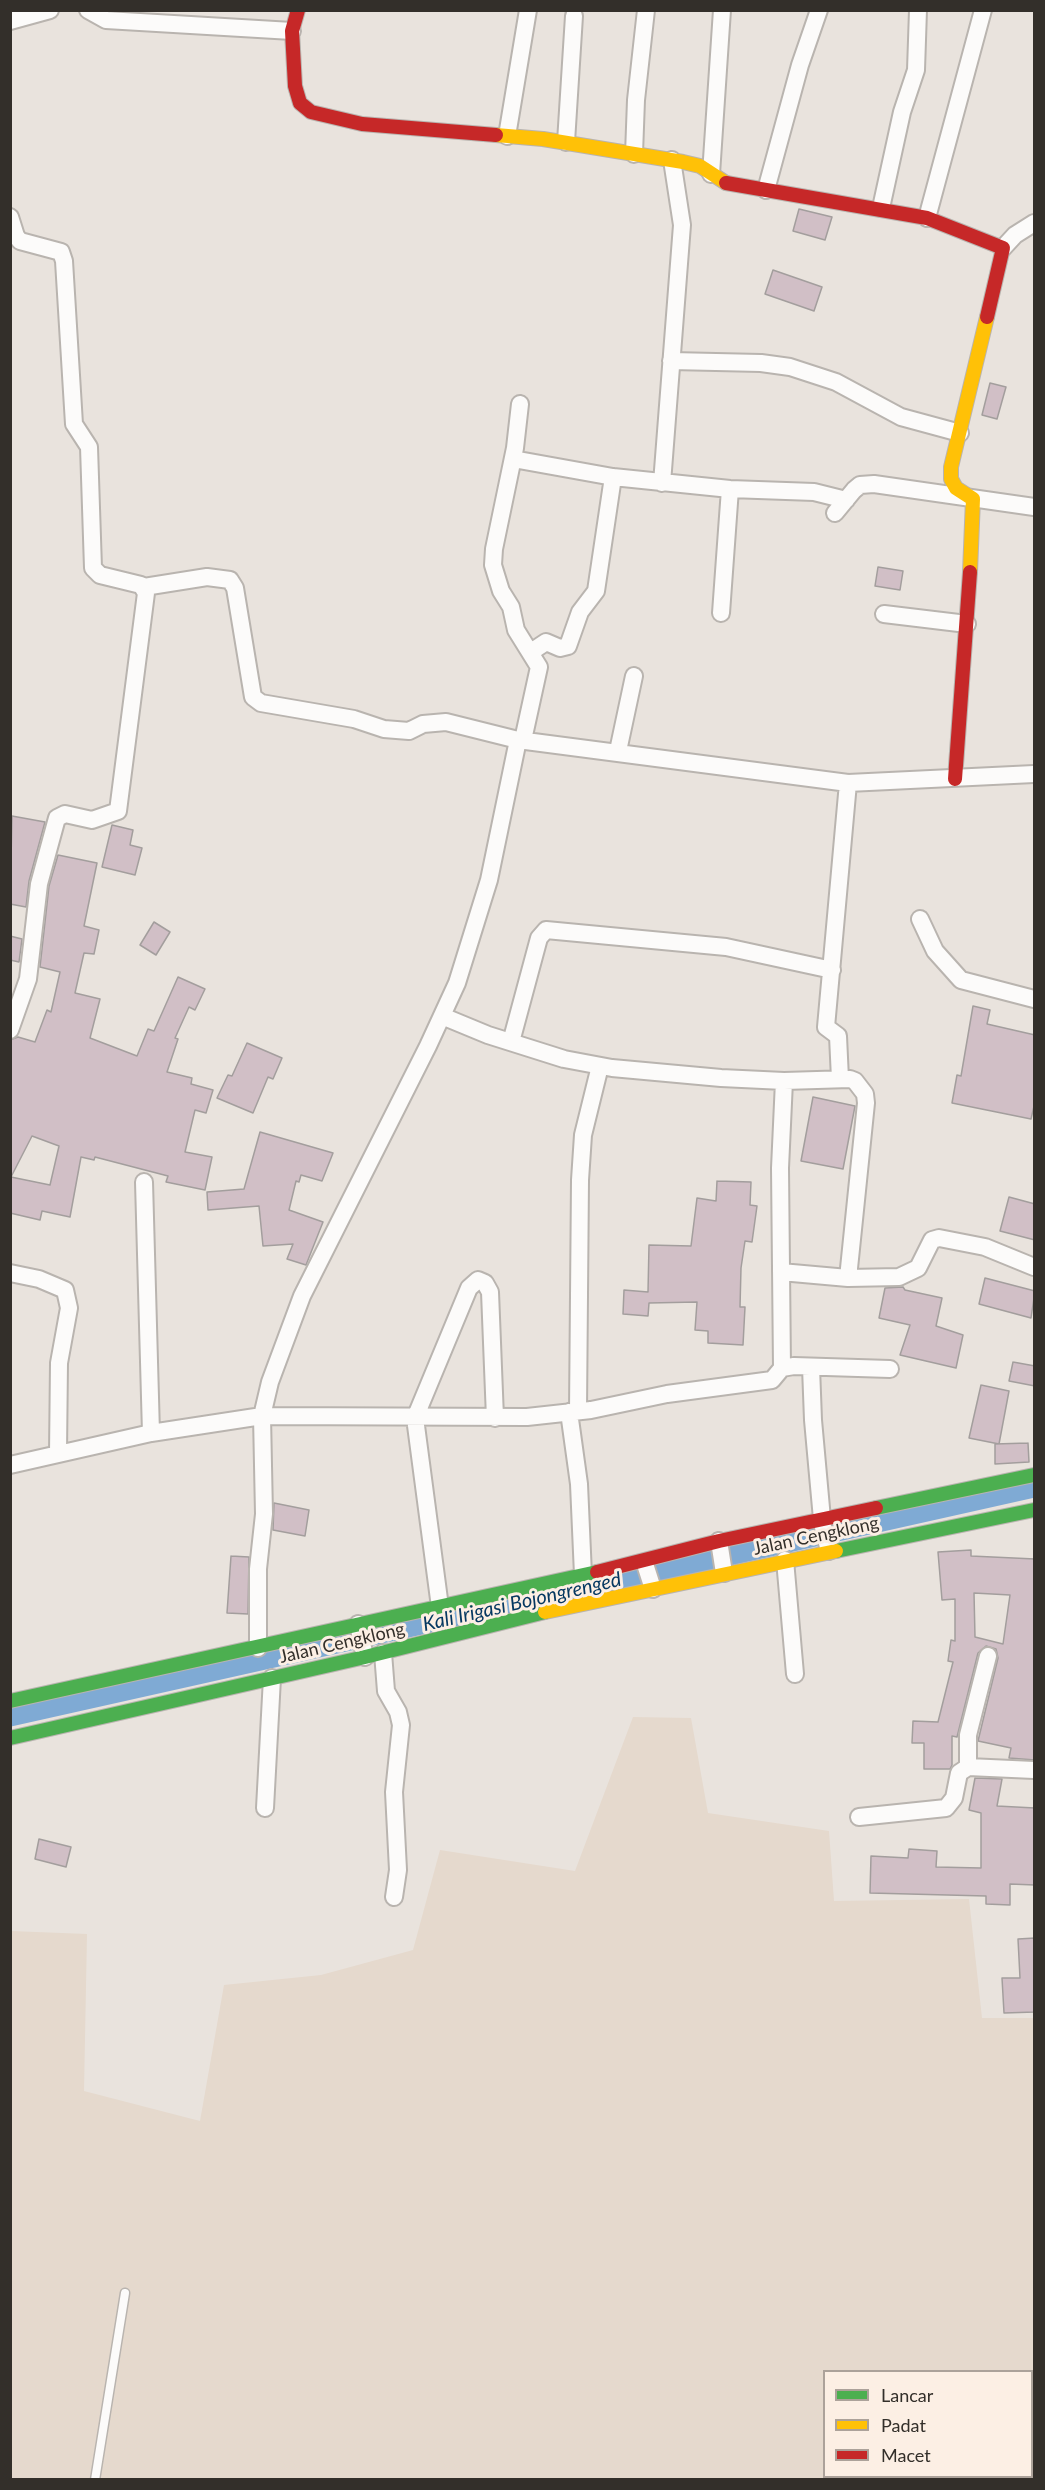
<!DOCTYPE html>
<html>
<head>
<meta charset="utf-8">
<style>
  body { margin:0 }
  #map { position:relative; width:1045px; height:2490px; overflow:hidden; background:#e9e3dd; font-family:Lato,sans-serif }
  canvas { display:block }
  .frame { position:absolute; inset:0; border:12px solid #332f2a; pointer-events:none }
  .legend { position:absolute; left:823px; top:2370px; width:210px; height:108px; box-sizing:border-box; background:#fcefe4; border:2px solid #aca29a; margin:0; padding:8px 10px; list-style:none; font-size:18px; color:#332f2a }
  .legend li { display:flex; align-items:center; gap:12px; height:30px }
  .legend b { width:30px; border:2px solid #aca29a }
</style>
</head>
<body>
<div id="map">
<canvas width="1045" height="2490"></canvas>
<div class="frame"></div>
<ul class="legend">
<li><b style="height:8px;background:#4caf50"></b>Lancar</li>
<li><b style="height:8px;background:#ffc107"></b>Padat</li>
<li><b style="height:8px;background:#c62828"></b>Macet</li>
</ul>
</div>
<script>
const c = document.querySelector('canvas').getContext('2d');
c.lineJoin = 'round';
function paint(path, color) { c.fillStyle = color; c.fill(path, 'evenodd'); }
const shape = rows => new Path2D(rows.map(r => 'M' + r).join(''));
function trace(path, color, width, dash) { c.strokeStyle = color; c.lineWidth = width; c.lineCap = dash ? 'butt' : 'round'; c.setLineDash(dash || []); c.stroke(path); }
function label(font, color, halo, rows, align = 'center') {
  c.font = font + ' Lato,sans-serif'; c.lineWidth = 6; c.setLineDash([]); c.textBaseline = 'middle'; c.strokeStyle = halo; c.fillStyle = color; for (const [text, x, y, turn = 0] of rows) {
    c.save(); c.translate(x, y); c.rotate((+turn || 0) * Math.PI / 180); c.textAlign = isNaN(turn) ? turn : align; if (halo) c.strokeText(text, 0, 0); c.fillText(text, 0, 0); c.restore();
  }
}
paint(shape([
  [633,1717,691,1718,708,1813,829,1831,834,1901,969,1899,982,2018,1034,2018,1034,2479,11,2480,11,1931,87,1934,84,2091,200,2121,224,1985,321,1975,413,1950,440,1850,575,1871],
  [824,2372,1032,2372,1032,2476,824,2476]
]), '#e5d9cd');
trace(shape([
  [10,1716,1034,1487]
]), '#7faad4', 21);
const building = shape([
  [799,209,832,217,825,240,793,231,799,209],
  [773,270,822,287,814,311,765,294,773,270],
  [990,383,1006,387,997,419,982,415,990,383],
  [878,567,903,571,900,590,875,586,878,567],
  [12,816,45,822,29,881,26,907,10,904,12,816],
  [112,825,133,830,130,845,142,848,135,875,102,867,112,825],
  [58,855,97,863,84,926,99,930,94,954,84,953,75,993,100,999,90,1038,137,1056,148,1029,154,1031,178,977,205,989,195,1010,189,1007,175,1038,178,1039,167,1072,192,1078,191,1084,213,1090,206,1113,195,1110,185,1152,212,1157,205,1190,166,1182,168,1176,95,1157,94,1160,81,1157,70,1217,42,1211,40,1220,10,1213,10,1040,18,1037,35,1042,47,1010,51,1012,60,972,40,967,49,886,58,855],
  [32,1136,59,1146,50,1185,11,1177,32,1136],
  [154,922,170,932,156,955,140,945,154,922],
  [10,936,22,939,19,962,10,960,10,936],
  [973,1006,990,1010,987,1024,1035,1035,1035,1102,1031,1119,952,1103,957,1075,961,1076,973,1006],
  [247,1043,282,1058,273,1079,268,1077,253,1113,217,1098,228,1075,232,1076,247,1043],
  [813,1097,855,1106,843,1169,801,1161,813,1097],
  [260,1132,333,1153,322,1181,301,1175,299,1182,296,1181,289,1210,323,1222,306,1265,287,1259,293,1244,263,1246,259,1206,208,1210,207,1192,244,1189,260,1132],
  [717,1181,751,1182,750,1205,757,1206,752,1242,745,1241,741,1268,740,1307,745,1307,743,1345,708,1343,708,1331,695,1330,697,1302,649,1303,648,1316,623,1314,624,1290,648,1292,649,1245,691,1246,697,1198,716,1201,717,1181],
  [1009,1197,1035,1204,1035,1240,1000,1231,1009,1197],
  [985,1278,1035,1291,1031,1318,979,1304,985,1278],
  [903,1287,905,1290,942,1298,936,1326,963,1335,956,1368,900,1355,910,1325,879,1318,885,1288,903,1287],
  [1013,1362,1035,1366,1035,1386,1009,1381,1013,1362],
  [981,1385,1009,1391,999,1444,969,1438,981,1385],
  [1028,1443,1029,1462,995,1464,995,1444,1028,1443],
  [274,1503,309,1510,305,1536,273,1530,274,1503],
  [971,1550,971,1556,1035,1559,1035,1760,1009,1758,1011,1748,978,1741,998,1658,996,1649,986,1646,978,1653,957,1737,952,1736,952,1765,950,1769,924,1769,924,1743,912,1743,913,1721,938,1722,953,1662,948,1661,951,1640,955,1641,955,1599,942,1600,938,1552,971,1550],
  [974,1593,1010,1595,1003,1644,975,1637,974,1593],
  [231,1556,249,1557,248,1614,227,1613,231,1556],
  [975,1778,1002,1779,997,1806,1035,1808,1035,1885,1010,1884,1010,1905,986,1904,986,1896,870,1893,871,1856,908,1858,909,1849,937,1851,936,1867,981,1868,981,1813,969,1810,975,1778],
  [39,1839,71,1847,66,1867,35,1859,39,1839],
  [1035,1938,1035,2012,1004,2013,1002,1978,1020,1978,1018,1939,1035,1938]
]);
paint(building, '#d1bfc6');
trace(building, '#a39e9d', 1.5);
const lane = shape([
  [95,2480,125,2293]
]);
const street = shape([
  [88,10,106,20,292,31],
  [10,21,50,10],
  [507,136,528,10],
  [566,142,574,16],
  [634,154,636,100,646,10],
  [711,174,722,10],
  [766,190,800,65,819,10],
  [881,208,902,112,916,70,918,10],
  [10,217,16,236,20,241,61,252,64,261,74,424,89,447,93,568,100,575,141,585,146,593,118,811,92,820,65,814,57,818,39,884,28,979,10,1030],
  [927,218,983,10],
  [1003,248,1015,235,1034,223],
  [671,361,761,363,790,367,836,382,901,417,960,433],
  [520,404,515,448,494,549,493,565,501,591,511,607,516,630,539,667,523,740],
  [513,459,613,477,730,489,814,492,846,500],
  [662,483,682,225,672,160],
  [835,513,854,490,860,485,874,484,1034,507],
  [144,587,207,577,230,580,235,588,253,697,261,703,354,719,384,729,409,731,423,724,446,722,518,740,848,783,1034,774],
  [721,613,730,489],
  [884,614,967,624],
  [531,652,546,642,560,648,568,646,580,612,596,591,613,477],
  [618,751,634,676],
  [920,919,935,951,961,980,1034,999],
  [442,1016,488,1035,564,1059,612,1068,721,1078,784,1081,850,1079,855,1081,865,1094,866,1103,848,1278],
  [511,1042,539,938,546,930,726,947,832,970],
  [840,1079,838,1036,826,1027,848,783],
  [144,1182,151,1433],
  [781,1272,848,1278,899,1277,918,1268,932,1240,939,1238,985,1247,1034,1267],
  [10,1273,39,1279,65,1290,69,1308,59,1363,58,1453],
  [811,1367,813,1420,822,1519],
  [782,1368,780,1168,784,1081],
  [578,1411,580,1180,583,1135,600,1066],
  [569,1412,579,1484,583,1575],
  [10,1465,151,1433,262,1416,527,1417,591,1410,667,1394,772,1380,782,1368,794,1366,890,1369],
  [822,1523,829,1551],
  [719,1541,724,1573],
  [785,1560,795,1674],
  [645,1564,653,1589],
  [440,1607,415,1418,469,1288,478,1280,485,1283,490,1292,495,1418],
  [358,1624,365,1657],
  [258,1648,258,1569,264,1514,262,1416,270,1382,302,1296,428,1046,457,983,489,880,518,740],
  [383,1653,386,1691,398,1712,401,1725,394,1792,398,1870,394,1897],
  [968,1767,968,1735,988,1656],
  [265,1808,272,1678],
  [859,1817,946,1808,954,1798,959,1773,968,1767,1034,1770]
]);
const fast = shape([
  [876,1508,1034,1475],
  [836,1551,1034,1510],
  [10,1701,597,1572],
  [10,1738,365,1657,545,1612]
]);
const slow = shape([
  [496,135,543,139,683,162,700,166,726,183],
  [970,572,973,499,956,488,951,479,951,467,987,317],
  [545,1612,836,1551]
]);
const jam = shape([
  [298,10,292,31,295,86,300,103,311,112,362,124,496,135],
  [726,183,927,218,1003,248,987,317],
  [955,779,970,572],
  [597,1572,719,1541,876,1508]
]);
trace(lane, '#b9b4af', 11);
trace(street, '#b9b4af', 20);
trace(fast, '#b9b4af', 16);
trace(slow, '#b9b4af', 16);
trace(jam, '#b9b4af', 16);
trace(lane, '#fcfbfa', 8);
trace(street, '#fcfbfa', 16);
trace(fast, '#4caf50', 14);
trace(slow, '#ffc107', 14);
trace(jam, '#c62828', 14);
label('18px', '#332f2a', '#fcefe4', [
  ["Jalan Cengklong",816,1536,-12],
  ["Jalan Cengklong",342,1643,-13]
]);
label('italic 20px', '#063861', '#fcefe4', [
  ["Kali Irigasi Bojongrenged",522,1602,-13]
]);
</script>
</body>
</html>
